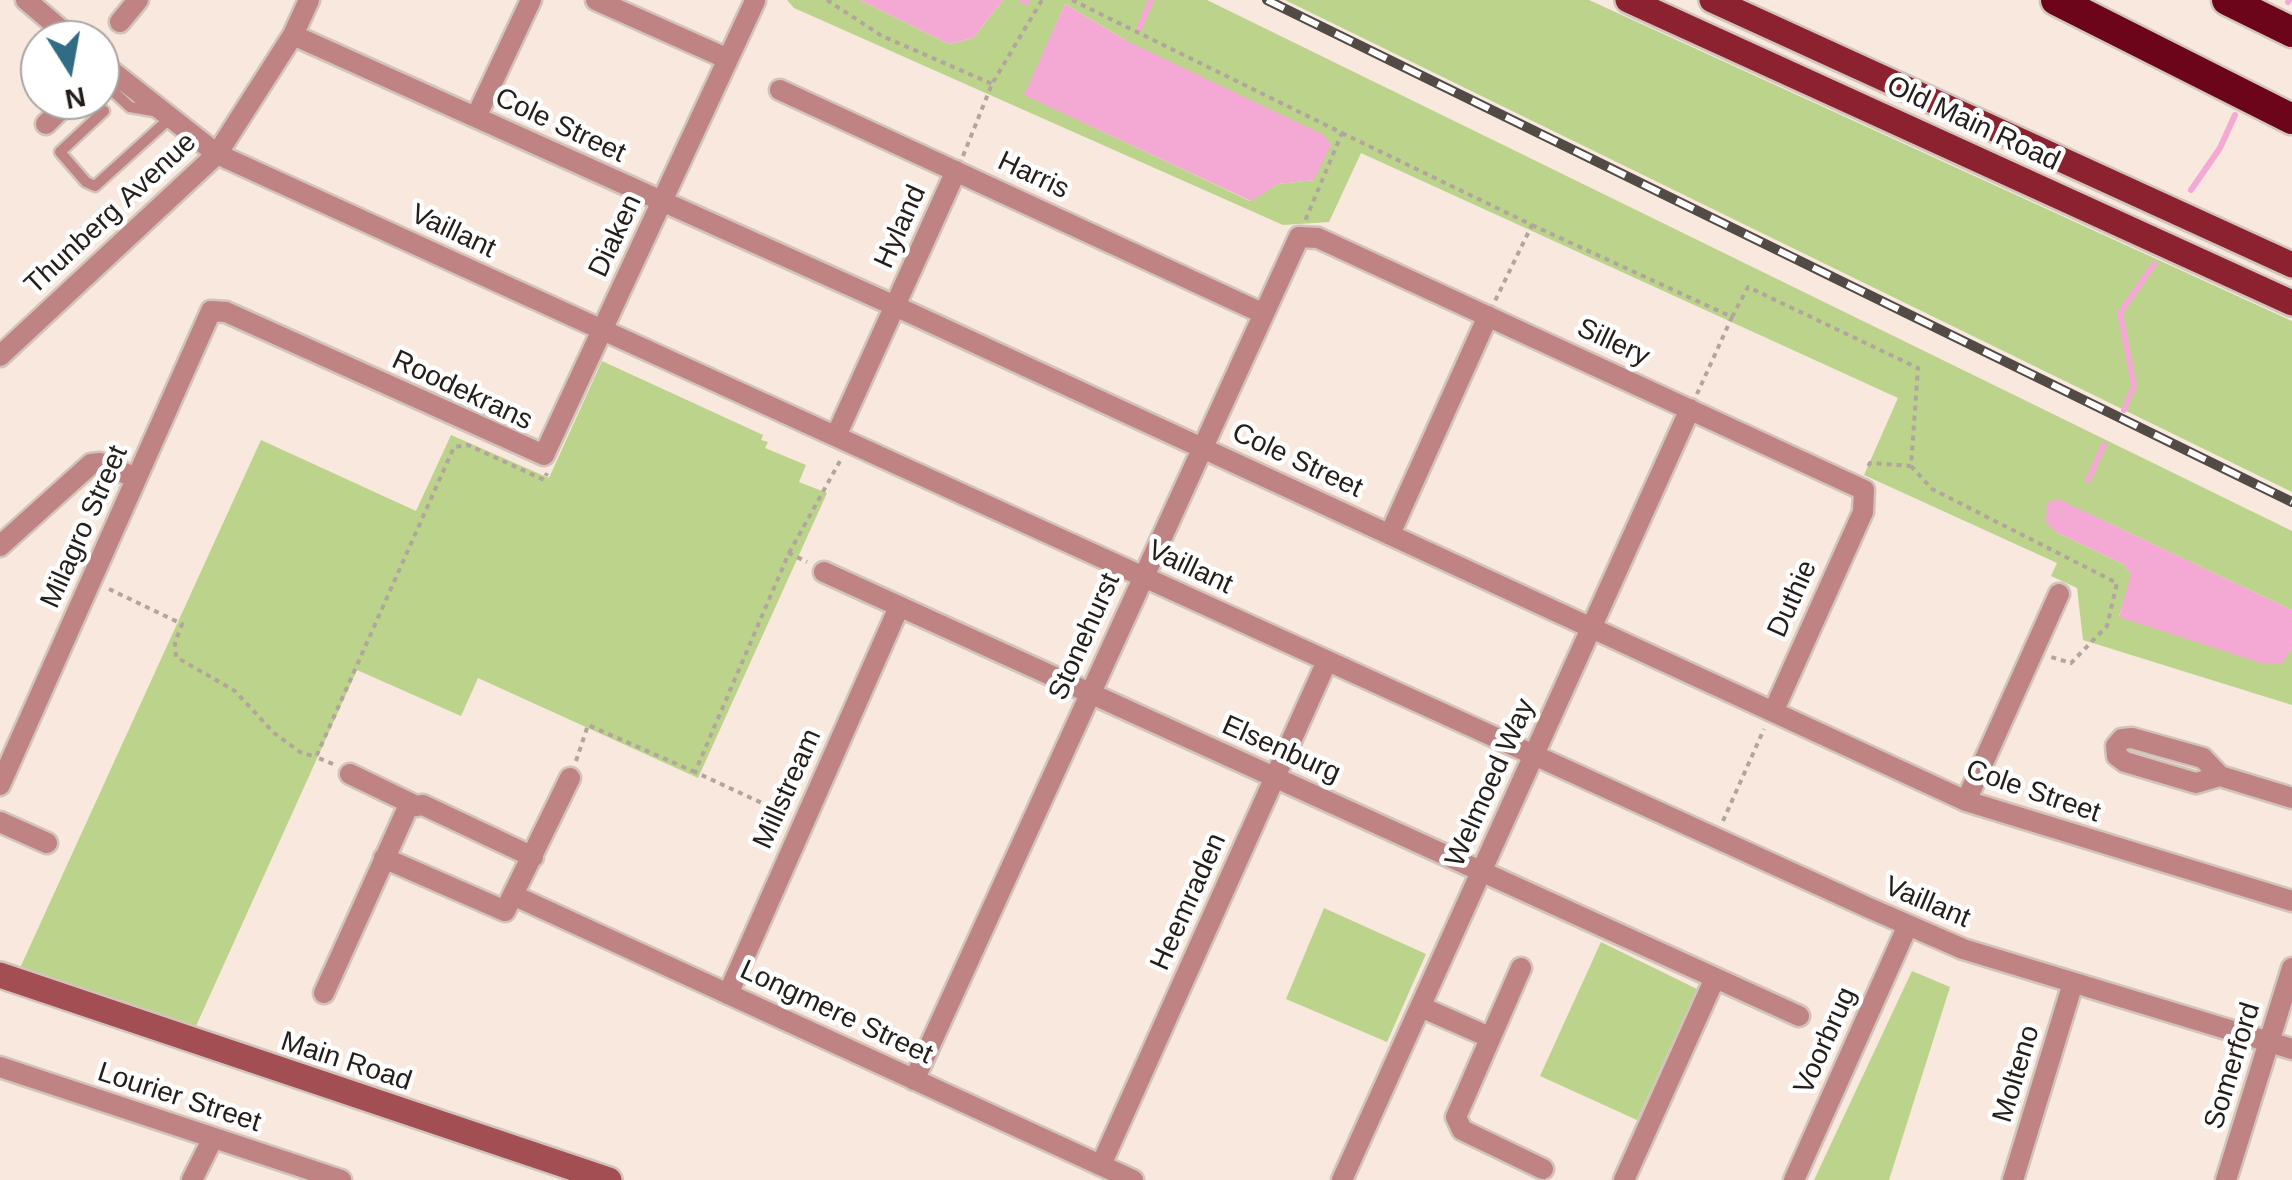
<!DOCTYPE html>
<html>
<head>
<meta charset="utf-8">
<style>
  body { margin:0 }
  #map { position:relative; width:2292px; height:1180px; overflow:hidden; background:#f8e8de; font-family:Arial,sans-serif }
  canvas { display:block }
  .north { position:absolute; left:20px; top:20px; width:100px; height:100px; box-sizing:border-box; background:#fff; border:2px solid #a7a5a4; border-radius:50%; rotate:169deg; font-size:28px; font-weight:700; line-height:40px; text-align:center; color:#241e1b }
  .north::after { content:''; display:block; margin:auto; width:35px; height:45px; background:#306c83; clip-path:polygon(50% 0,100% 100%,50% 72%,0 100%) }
</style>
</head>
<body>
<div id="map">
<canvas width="2292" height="1180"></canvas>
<div class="north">N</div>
</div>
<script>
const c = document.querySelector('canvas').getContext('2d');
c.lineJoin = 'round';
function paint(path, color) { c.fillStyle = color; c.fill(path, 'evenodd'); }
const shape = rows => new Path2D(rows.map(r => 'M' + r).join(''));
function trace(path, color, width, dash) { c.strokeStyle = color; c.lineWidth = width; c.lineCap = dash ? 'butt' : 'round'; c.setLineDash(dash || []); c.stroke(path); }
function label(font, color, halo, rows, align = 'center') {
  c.font = font + ' Arial,sans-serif'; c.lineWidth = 9; c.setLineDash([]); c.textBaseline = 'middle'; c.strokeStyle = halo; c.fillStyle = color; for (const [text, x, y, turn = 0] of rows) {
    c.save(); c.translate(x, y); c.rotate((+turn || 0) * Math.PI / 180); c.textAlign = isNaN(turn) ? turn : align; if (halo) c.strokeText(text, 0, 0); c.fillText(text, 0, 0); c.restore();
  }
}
paint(shape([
  [787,0,860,0,949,44,973,38,1003,0,1207,0,2292,531,2292,610,2083,511,2056,532,2123,564,2132,575,2119,616,2283,662,2292,647,2292,705,2083,640,2077,588,2051,576,2057,563,1864,475,1898,398,1361,153,1329,222,1283,225,794,8],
  [1065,4,1125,40,1314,180,1278,184,1250,201,1025,95],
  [1285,0,1589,0,2292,321,2292,492],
  [602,361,763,435,761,440,768,442,765,448,806,465,799,482,827,493,698,778,478,678,461,716,357,670,196,1026,20,968,261,440,416,511,451,435,549,478],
  [1324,908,1426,954,1387,1042,1286,999],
  [1601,942,1697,989,1637,1120,1540,1076],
  [1912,971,1950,987,1889,1180,1814,1180]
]), '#bcd38b');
paint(shape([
  [860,0,1003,0,973,38,949,44],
  [1065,4,1125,40,1324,135,1331,145,1314,180,1278,184,1251,201,1024,95],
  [2058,499,2292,610,2292,647,2283,663,2264,664,2119,617,2131,574,2123,564,2056,532,2046,522,2047,503]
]), '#f4a8d4');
trace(shape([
  [1022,0,1027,2],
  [2288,2,2289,0],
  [1139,29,1151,0],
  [2191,190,2220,148,2235,115],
  [2124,410,2134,385,2120,313,2154,264],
  [2088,480,2104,445]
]), '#f4a8d4', 6);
const service = shape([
  [112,76,116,94,130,107,159,112],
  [104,111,60,152,86,182,95,186,168,120]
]);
const minor = shape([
  [26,0,73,40],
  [596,0,728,59],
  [120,22,138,0],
  [293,35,895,306,1966,801,2292,901],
  [100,62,217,154,1867,907,1963,949,2292,1049],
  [780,90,1262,313],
  [476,117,531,0],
  [46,124,70,100],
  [0,356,217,154,293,35,309,0],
  [836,436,956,171],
  [1390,534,1488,316],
  [0,546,91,464,100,463,136,478],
  [824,572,1799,1016],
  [350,774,412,804],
  [2220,776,2196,783,2125,762,2117,756,2116,746,2122,739,2132,738,2203,758,2220,776,2292,798],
  [0,785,211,311,226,312,544,455,755,1],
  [1966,801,2059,594],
  [0,822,47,843],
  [384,858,505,911,570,778],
  [515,896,1133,1180],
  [1521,968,1456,1117,1462,1130,1543,1169],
  [324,993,408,807,423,805,533,857],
  [728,994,899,607],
  [1421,1007,1489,1037],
  [0,1067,341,1180],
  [914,1080,1299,237,1318,238,1864,490,1863,512,1774,710],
  [1101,1165,1327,661],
  [192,1180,213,1138],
  [1342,1180,1690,409],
  [1624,1180,1715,978],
  [1794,1180,1908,925],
  [2013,1180,2073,983],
  [2226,1180,2292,968]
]);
const secondary = shape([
  [0,975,609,1180]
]);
const primary = shape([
  [1628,0,2292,303],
  [1712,0,2292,265]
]);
const motorway = shape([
  [2056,0,2292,119],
  [2227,0,2292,32]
]);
trace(service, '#d2c4bb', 15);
trace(minor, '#d2c4bb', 25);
trace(secondary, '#d2c4bb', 30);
trace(primary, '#d2c4bb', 30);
trace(motorway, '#d2c4bb', 35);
trace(shape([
  [827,0,882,36,992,84],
  [1072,0,1342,133,1305,221],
  [1342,133,1532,225,1495,301],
  [963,156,992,84,1042,0],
  [1532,225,1732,317,1697,394],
  [1732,317,1748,287,1918,368,1911,466,1870,463,1866,470],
  [1911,466,1932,489,2117,583,2107,626,2071,663,2051,657],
  [789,553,840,461],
  [109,589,182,624,175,643,176,657,235,691,274,733,300,752,316,757],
  [576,761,588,725,695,772],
  [333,764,316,757,454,447,468,445,544,480,547,473],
  [788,815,695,772,789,553,807,562],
  [1723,821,1764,729]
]), '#b1a59d', 4, [5, 5]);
trace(service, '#bf8383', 10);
trace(minor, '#bf8383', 20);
trace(secondary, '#a34e52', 25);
trace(primary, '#8c222f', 25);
trace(motorway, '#6c041a', 30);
const rail = shape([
  [1267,0,2292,502]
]);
trace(rail, '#524a45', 10);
trace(rail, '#fff', 6, [19]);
label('28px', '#241e1b', '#fff', [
  ["Old Main Road",1973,124,25],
  ["Cole Street",560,126,25],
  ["Harris",1033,176,25],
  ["Thunberg Avenue",111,214,-43],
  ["Hyland",901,227,-66],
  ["Vaillant",453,232,25],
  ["Diaken",616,236,-65],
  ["Sillery",1613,343,25],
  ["Roodekrans",462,391,25],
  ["Cole Street",1297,461,25],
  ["Milagro Street",85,527,-66],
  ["Vaillant",1190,568,25],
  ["Duthie",1793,599,-66],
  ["Stonehurst",1085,637,-66],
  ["Elsenburg",1281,750,24],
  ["Welmoed Way",1491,783,-66],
  ["Millstream",788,789,-66],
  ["Cole Street",2033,792,19],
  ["Heemraden",1189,902,-66],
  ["Vaillant",1927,903,23],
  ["Longmere Street",836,1013,25],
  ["Voorbrug",1826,1041,-66],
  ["Main Road",346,1062,18],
  ["Somerford",2233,1066,-73],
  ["Molteno",2017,1074,-73],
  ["Lourier Street",179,1098,18]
]);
</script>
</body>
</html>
